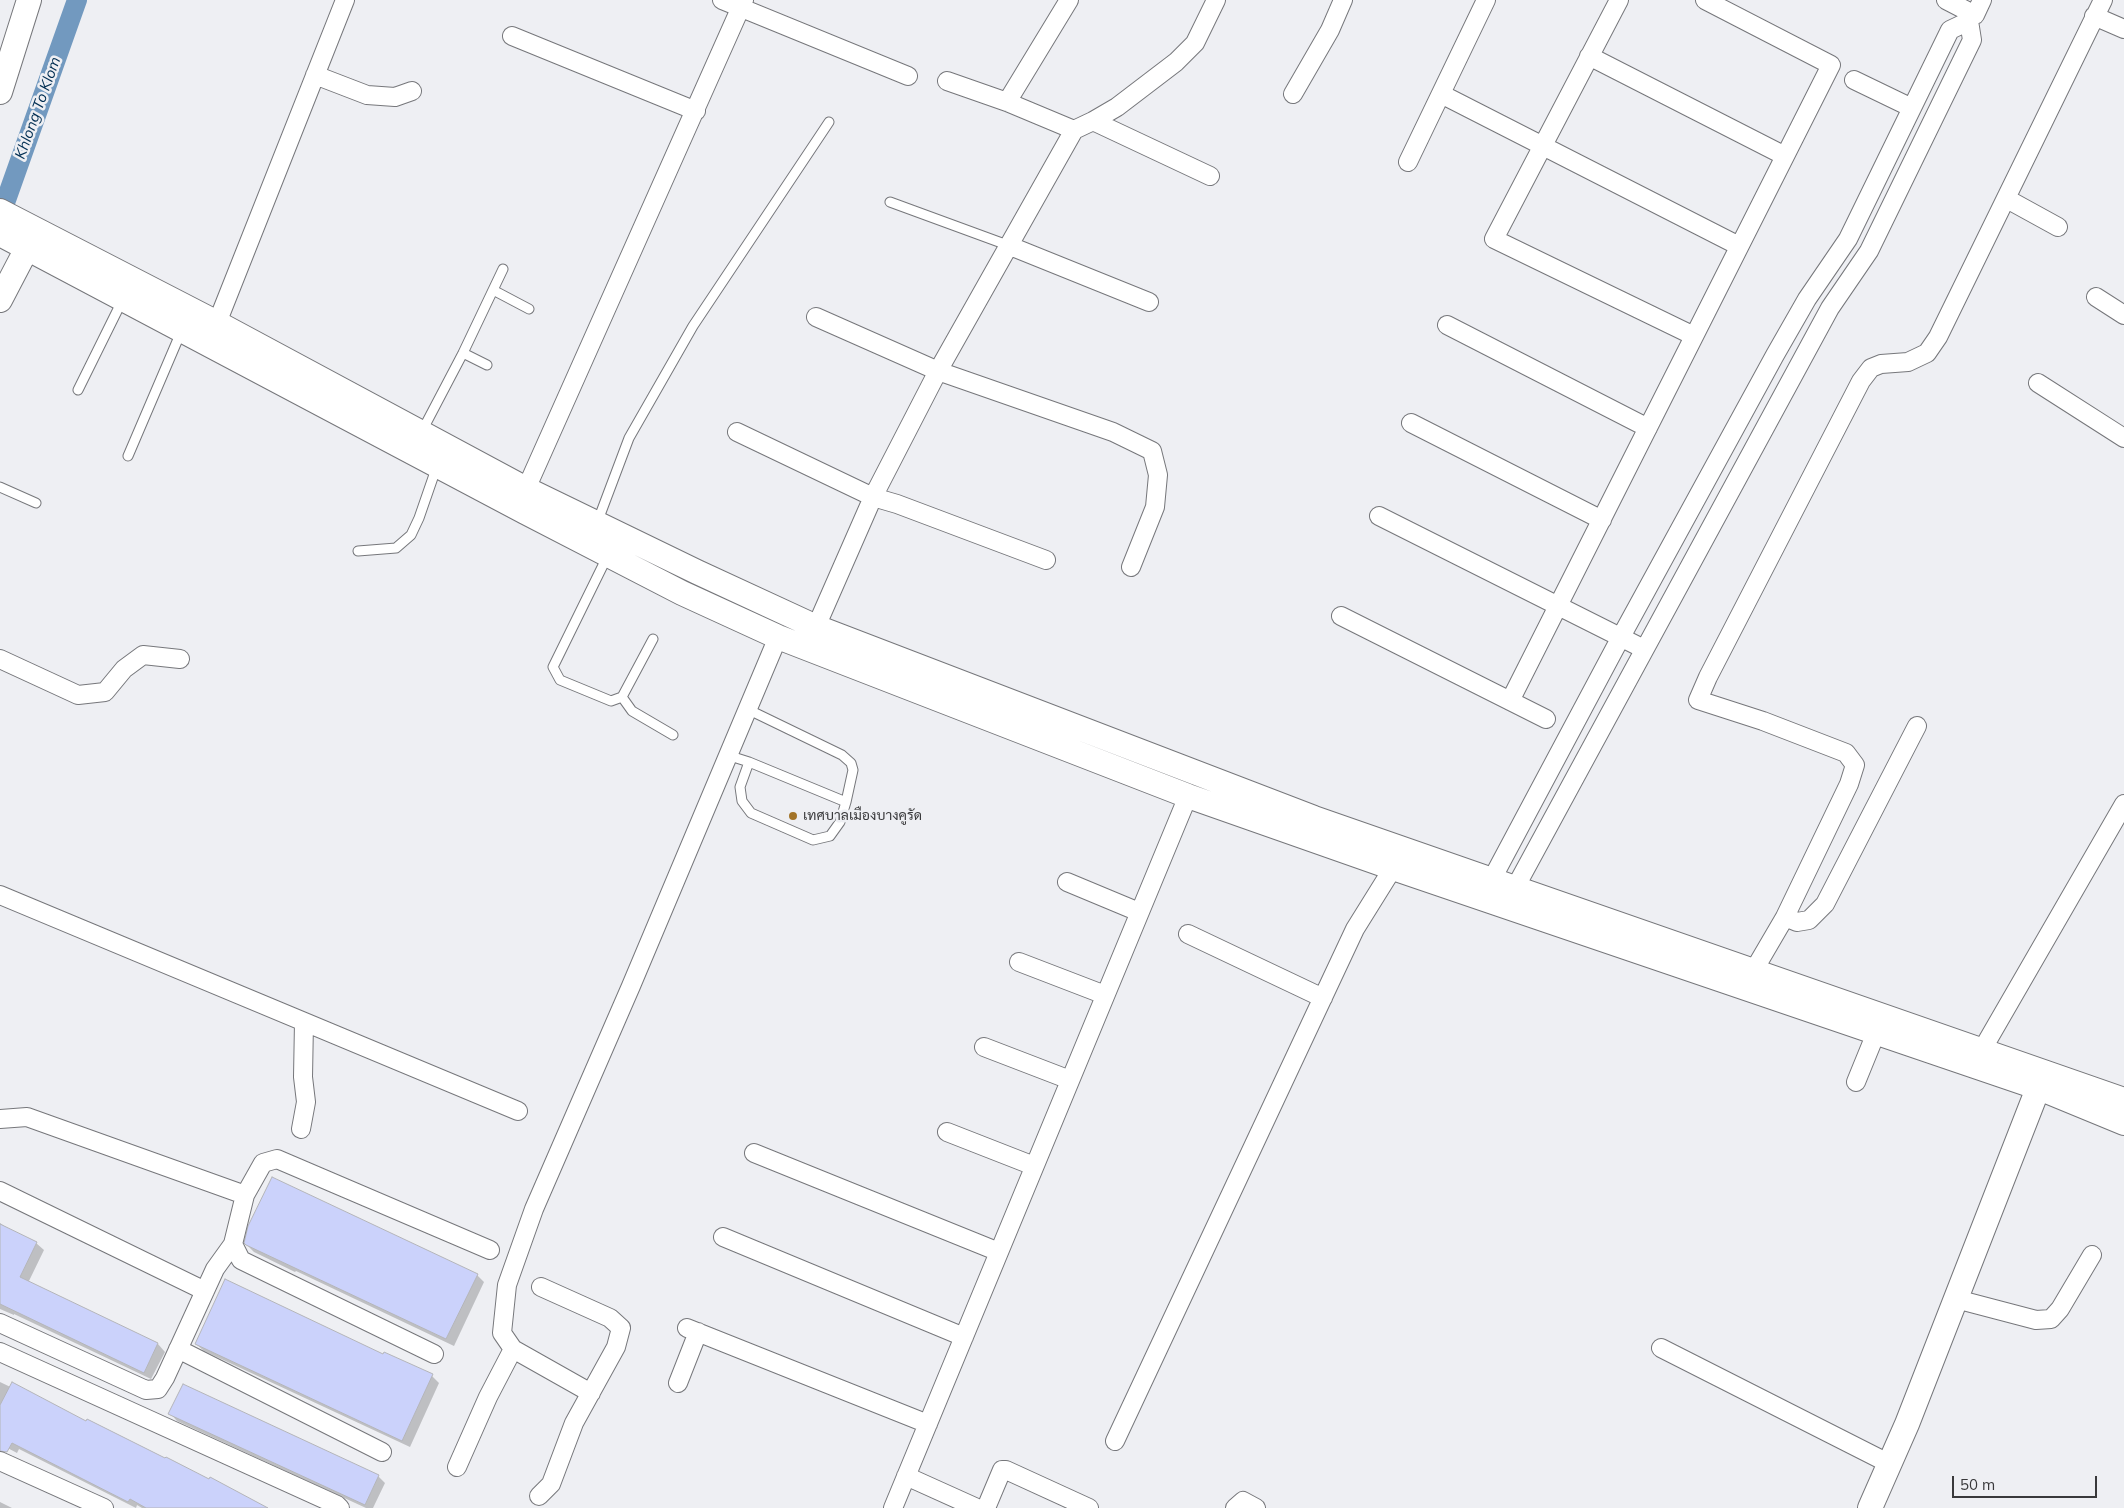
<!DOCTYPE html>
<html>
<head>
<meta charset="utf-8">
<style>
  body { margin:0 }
  #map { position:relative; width:2124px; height:1508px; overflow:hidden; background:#eeeff3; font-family:Mulish,sans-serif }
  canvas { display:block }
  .scale { position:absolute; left:1952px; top:1476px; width:145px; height:22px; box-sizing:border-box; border:2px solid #39393b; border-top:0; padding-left:6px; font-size:15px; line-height:18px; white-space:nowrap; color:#39393b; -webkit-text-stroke:4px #eeeff3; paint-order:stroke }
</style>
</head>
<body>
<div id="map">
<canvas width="2124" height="1508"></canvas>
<div class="scale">50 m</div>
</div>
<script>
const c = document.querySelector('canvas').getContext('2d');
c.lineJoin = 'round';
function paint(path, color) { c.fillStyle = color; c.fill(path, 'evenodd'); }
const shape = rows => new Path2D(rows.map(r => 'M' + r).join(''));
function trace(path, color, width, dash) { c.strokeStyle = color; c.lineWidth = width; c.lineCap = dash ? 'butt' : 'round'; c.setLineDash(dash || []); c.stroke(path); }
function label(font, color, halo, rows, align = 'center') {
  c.font = font + ' Mulish,Sarabun,sans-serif'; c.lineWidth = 5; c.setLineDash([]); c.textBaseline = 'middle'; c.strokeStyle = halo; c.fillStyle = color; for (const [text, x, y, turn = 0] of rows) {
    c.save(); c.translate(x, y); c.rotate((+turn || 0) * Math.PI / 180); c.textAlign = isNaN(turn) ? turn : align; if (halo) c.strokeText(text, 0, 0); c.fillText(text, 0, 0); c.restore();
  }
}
paint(shape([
  [0,1223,10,1230,36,1243,44,1250,28,1283,158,1344,165,1352,151,1379,14,1314,14,1315,0,1309],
  [247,1245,477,1275,484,1282,454,1346,296,1271,295,1272,254,1252],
  [196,1344,384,1356,432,1376,439,1383,410,1447,204,1351],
  [0,1382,86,1423,268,1508,142,1508,137,1505,136,1508,19,1449,17,1453,0,1444],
  [170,1413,378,1476,385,1483,373,1508,366,1508,177,1421],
  [0,1502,12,1508,0,1508]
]), '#0003');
trace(shape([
  [0,217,77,0]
]), '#7299bf', 20);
const building = shape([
  [272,1177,478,1274,446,1339,246,1245,244,1243,248,1226,272,1177],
  [0,1224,37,1242,20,1277,158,1343,144,1373,0,1304,0,1224],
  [225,1279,383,1354,384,1352,433,1374,402,1441,195,1344,225,1279],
  [12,1382,86,1421,87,1419,165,1458,166,1457,209,1479,210,1477,268,1508,146,1508,130,1499,128,1502,12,1443,7,1452,0,1451,0,1405,12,1382],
  [183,1384,379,1475,365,1505,168,1414,183,1384]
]);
paint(building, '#cbd2fb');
trace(building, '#b4b5b9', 1);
const lane = shape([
  [890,202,1010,246],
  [493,290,529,309],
  [463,353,487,365],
  [78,390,122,301],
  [421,433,463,353,503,269],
  [128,456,181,332],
  [0,487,36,503],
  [597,523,629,438,693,326,829,122],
  [358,551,396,548,411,535,419,518,437,466],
  [608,555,553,667,560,680,611,701,622,697,653,639],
  [622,697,632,711,673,735],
  [747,709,842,755,851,763,853,770,846,802,840,822,830,836,813,840,751,813,742,801,740,787,749,762,846,802],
  [727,755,749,762]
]);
const street = shape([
  [722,0,908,76],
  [1619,0,1494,239,1694,336],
  [1946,0,1975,15,1982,0],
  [2094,16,2124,29],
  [512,36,696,111],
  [1589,56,1785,156],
  [315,75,367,95,395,97,412,91],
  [1854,80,1912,108],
  [947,81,1007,102,1074,130],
  [1293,94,1330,30,1343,0],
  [1441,94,1739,246],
  [1007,102,1069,0],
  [1093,121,1210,176],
  [1408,162,1486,0],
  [2007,199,2058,227],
  [1010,246,1149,302],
  [2096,297,2124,315],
  [816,317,938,371,1113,432,1152,451,1158,475,1155,507,1131,567],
  [217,323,345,0],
  [1447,325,1648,428],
  [2038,383,2124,438],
  [1411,423,1602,520],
  [737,432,873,497,897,504,1046,560],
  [526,489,744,0],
  [1379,516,1644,649],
  [1341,616,1546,719],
  [816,627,873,497,938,371,1074,130,1093,121,1117,107,1176,62,1195,43,1216,0],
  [0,659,78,695,105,692,124,669,143,655,180,659],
  [1510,701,1831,65,1705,0],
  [1492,879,1622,635,1775,355,1807,299,1848,239,1950,30,1969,21,1972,40,1869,251,1830,308,1515,888],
  [1067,882,1139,912],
  [0,895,518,1111],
  [1785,917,1797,922,1809,920,1825,904,1917,726],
  [1188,934,1323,998],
  [1019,962,1105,995],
  [1754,970,1785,917,1849,784,1855,765,1846,753,1763,721,1698,700,1708,677,1861,381,1871,368,1881,364,1908,362,1927,353,1938,337,2103,0],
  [984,1047,1070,1080],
  [1982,1050,2124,804],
  [1856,1082,1876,1033],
  [0,1119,27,1117,245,1195],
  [301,1129,306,1102,303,1077,304,1022],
  [947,1132,1034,1166],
  [754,1153,999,1252],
  [0,1191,205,1291],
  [723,1237,964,1337],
  [1956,1299,2036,1320,2051,1319,2060,1309,2092,1255],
  [0,1323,146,1390,158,1389,165,1378,215,1269,233,1244],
  [687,1328,928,1424],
  [1661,1348,1890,1464],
  [178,1349,382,1452],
  [0,1352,337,1505,340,1508],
  [434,1354,241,1260,233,1244,245,1195,263,1163,277,1159,490,1250],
  [678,1383,698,1332],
  [591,1393,513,1349,502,1333,507,1285,534,1209,631,986,778,637],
  [1115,1441,1355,929,1393,868],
  [0,1461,104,1508],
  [457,1467,488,1397,513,1349],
  [906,1476,977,1508],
  [539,1496,551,1484,574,1423,616,1347,621,1328,610,1318,541,1287],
  [893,1508,1188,796],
  [986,1508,1002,1470,1006,1470,1089,1508],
  [1235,1508,1243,1501,1256,1508]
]);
const secondary = shape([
  [0,92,29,0],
  [0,211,217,323,526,489,697,572,816,627,1314,818,2124,1100],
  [0,234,525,512,682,593,778,637,1188,796,1393,868,2039,1088,2124,1123],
  [0,300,35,233],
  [1870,1508,1907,1424,2044,1073]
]);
trace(lane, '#76777b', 11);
trace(street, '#76777b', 20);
trace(secondary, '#76777b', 26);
trace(lane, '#fff', 9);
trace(street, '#fff', 18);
trace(secondary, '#fff', 24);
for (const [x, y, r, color] of [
  [793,816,5,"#a37428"]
]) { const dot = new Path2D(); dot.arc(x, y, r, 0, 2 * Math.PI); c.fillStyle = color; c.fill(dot); trace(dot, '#eeeff3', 2); }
label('14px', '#39393b', '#eeeff3', [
  ["เทศบาลเมืองบางคูรัด",803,816]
], 'left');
label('italic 15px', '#002e52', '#eeeff3', [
  ["Khlong To Klom",38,108,-70]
]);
</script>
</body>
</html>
